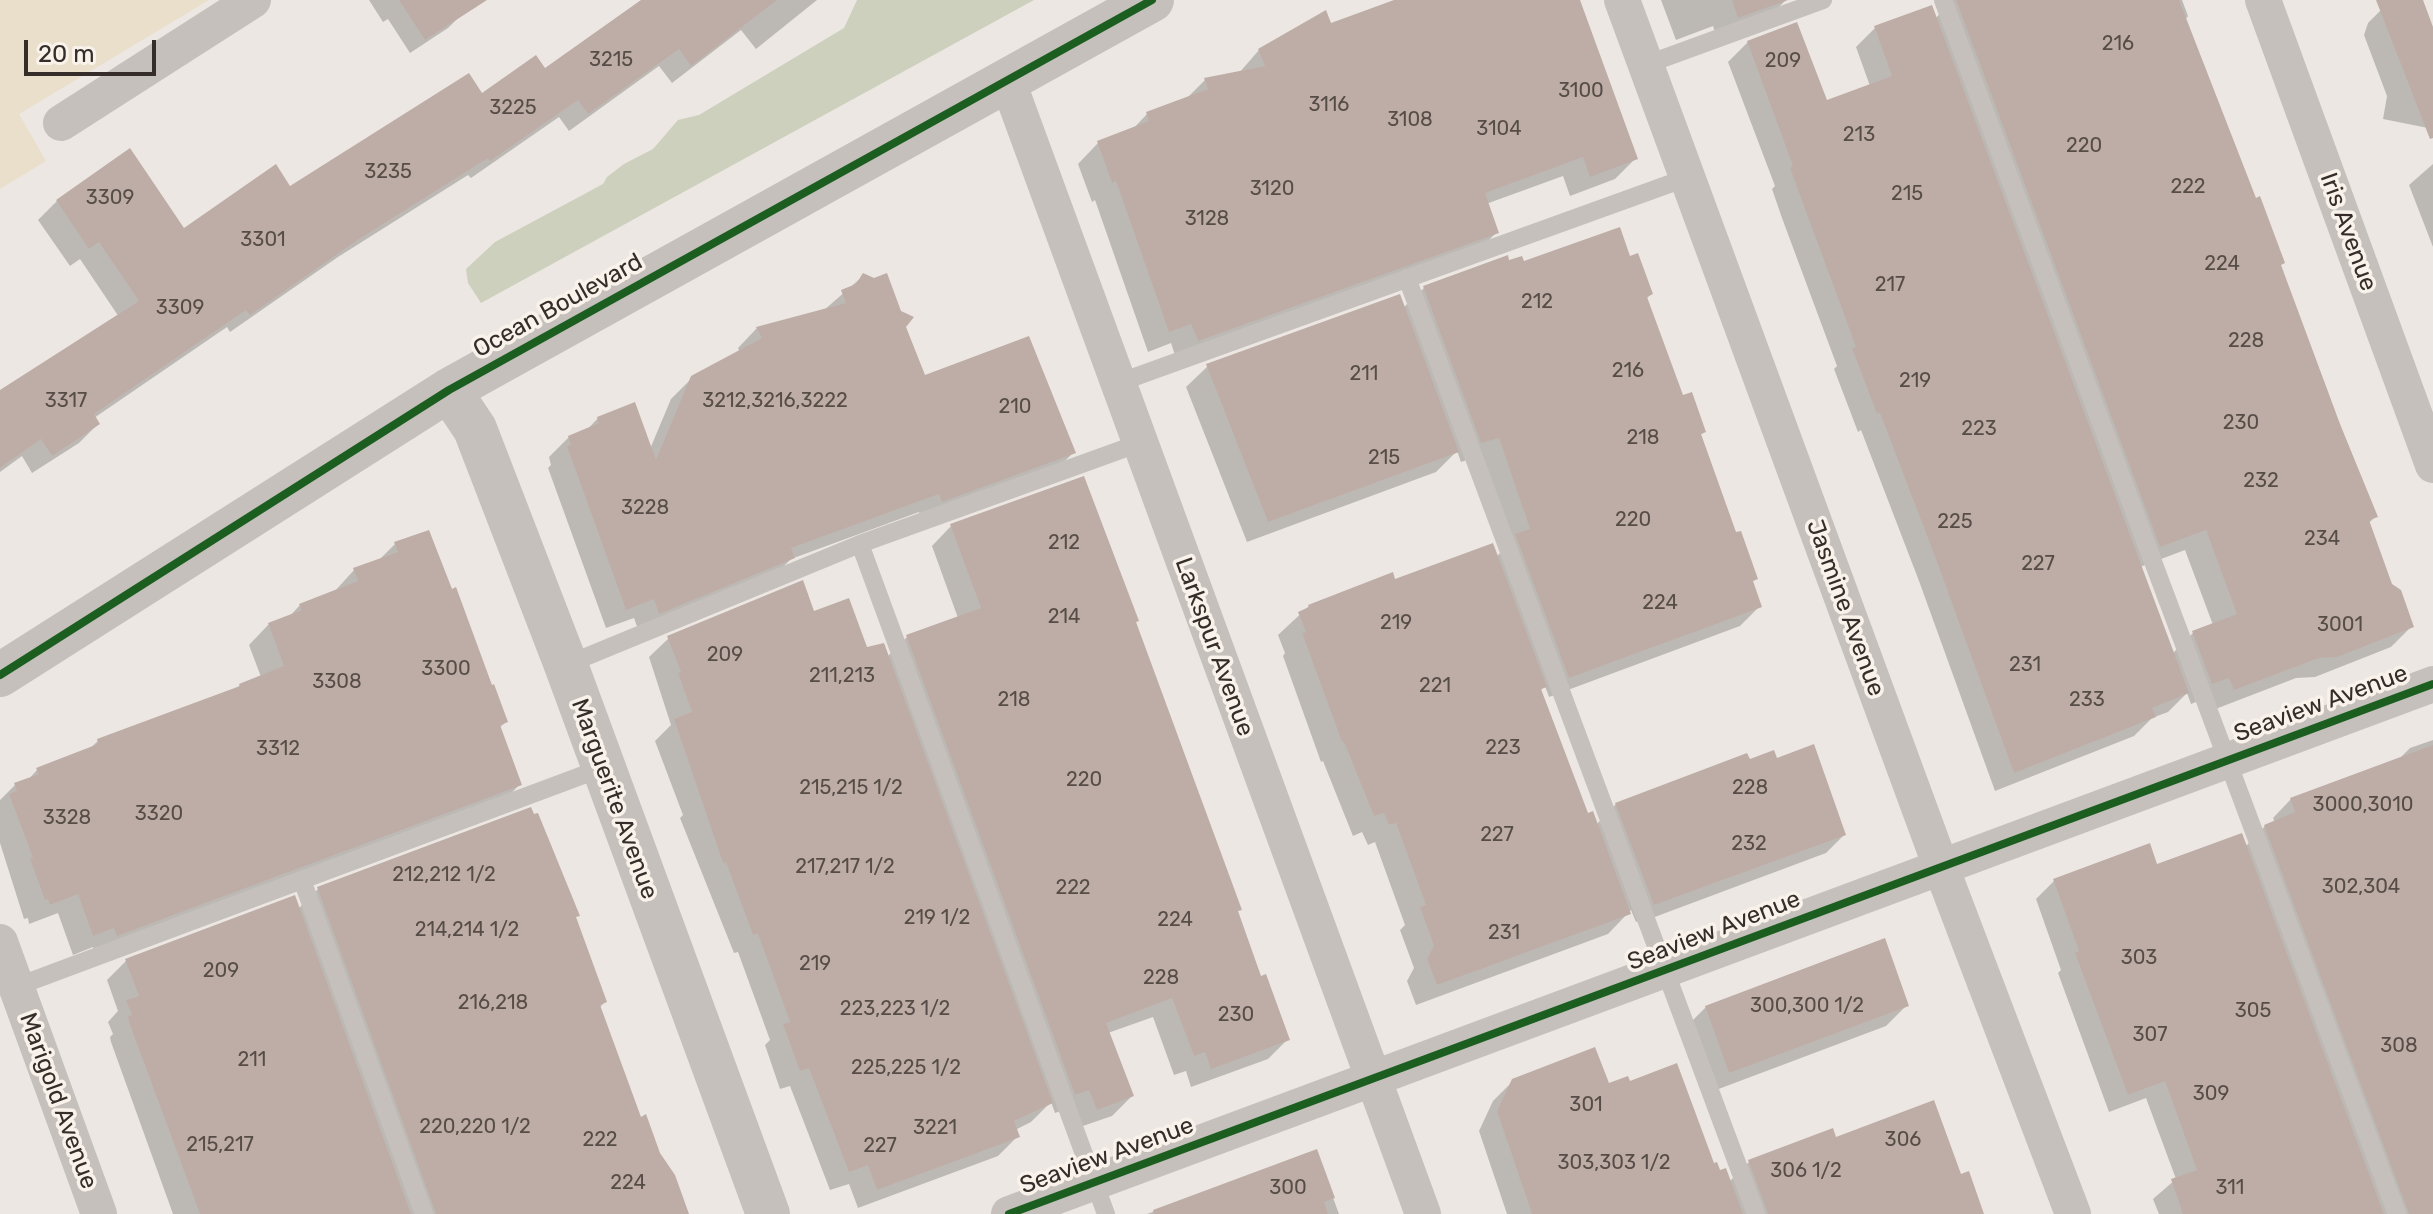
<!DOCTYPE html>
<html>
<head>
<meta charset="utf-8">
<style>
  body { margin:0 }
  #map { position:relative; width:2433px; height:1214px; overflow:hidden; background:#ece7e2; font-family:Rubik,sans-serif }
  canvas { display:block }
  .scale { position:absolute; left:24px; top:40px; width:132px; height:36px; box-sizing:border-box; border:4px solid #352d29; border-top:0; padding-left:10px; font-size:24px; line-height:28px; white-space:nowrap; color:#352d29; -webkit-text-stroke:6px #f8f2ea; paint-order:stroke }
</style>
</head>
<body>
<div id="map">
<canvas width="2433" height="1214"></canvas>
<div class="scale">20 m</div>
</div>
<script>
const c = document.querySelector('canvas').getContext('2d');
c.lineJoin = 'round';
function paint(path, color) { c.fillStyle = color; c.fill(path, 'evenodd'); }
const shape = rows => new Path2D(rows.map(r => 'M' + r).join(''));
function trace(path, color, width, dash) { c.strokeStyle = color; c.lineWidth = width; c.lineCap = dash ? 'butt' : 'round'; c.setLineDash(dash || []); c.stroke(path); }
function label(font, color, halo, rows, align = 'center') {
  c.font = font + ' Rubik,sans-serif'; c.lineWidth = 7; c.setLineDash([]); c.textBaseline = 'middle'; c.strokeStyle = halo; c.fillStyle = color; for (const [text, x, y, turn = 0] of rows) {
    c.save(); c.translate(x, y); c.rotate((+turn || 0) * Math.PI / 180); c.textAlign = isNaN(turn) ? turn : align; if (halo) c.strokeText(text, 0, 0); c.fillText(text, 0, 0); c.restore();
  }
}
paint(shape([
  [857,0,1034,0,481,303,468,283,466,269,495,242,603,184,607,177,624,164,653,149,678,120,699,115,844,28]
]), '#cdd0bd');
paint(shape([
  [0,0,209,0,19,114,46,161,0,189]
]), '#eadfcb');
paint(shape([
  [369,0,453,0,462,14,448,28,410,53,388,19,383,22],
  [660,0,817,0,756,49,741,30,672,83,659,66,569,131,559,117,471,178,468,175,338,257,230,332,227,327,94,418,98,424,79,443,32,473,22,456,0,472,0,393,119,317,80,259,70,266,38,220,57,201,184,231,290,188,481,96,544,71],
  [1397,0,1578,0,1636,158,1615,179,1570,196,1563,176,1486,204,1497,232,1476,253,1177,361,1171,343,1148,352,1095,200,1092,202,1078,164,1098,143,1131,131,1147,114,1185,100,1205,80,1239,73,1259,50],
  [1661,0,1786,0,1766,20,1717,38,1713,26,1676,40],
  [1952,0,2182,0,2188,16,2185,20,2338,425,2376,516,2368,524,2391,585,2412,626,2391,647,2315,677,2296,678,2213,710,2208,697,2191,704,2187,693,2168,712,2152,718,2134,736,1995,791,1919,581,1861,430,1858,432,1834,369,1837,366,1782,218,1772,189,1775,186,1728,62,1748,42,1825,103,1870,86,1856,47,1875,28,1935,19],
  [2185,550,2213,625,2193,633,2172,654,2140,567],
  [2395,0,2421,0,2433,32,2433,129,2383,119,2387,96,2364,35,2368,23,2388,3],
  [2433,164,2433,247,2409,185],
  [1628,258,1651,294,1646,299,1682,398,1704,432,1699,436,1735,535,1756,578,1751,583,1760,606,1740,626,1549,697,1545,686,1540,691,1587,815,1596,825,1616,804,1749,762,1776,761,1844,835,1826,853,1652,918,1651,916,1636,922,1631,910,1608,934,1416,1005,1407,981,1414,968,1400,930,1405,925,1375,842,1368,845,1362,832,1353,836,1323,761,1321,762,1283,656,1285,653,1278,635,1309,606,1394,581,1496,557,1509,544,1479,456,1461,462,1457,451,1436,472,1247,542,1186,387,1208,366,1403,308,1424,288,1508,263],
  [863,276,904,327,924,378,1073,453,1053,473,922,520,919,512,791,559,772,578,639,632,634,618,606,628,548,468,551,465,549,457,569,437,586,431,598,418,650,449,671,399,692,378,740,353,738,348,757,328,823,311],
  [951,526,1134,623,1260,979,1288,1039,1268,1059,1191,1087,1186,1071,1174,1075,1153,1017,1108,1033,1132,1096,1112,1116,1077,1128,1069,1108,1055,1113,1051,1102,1031,1122,1015,1130,1018,1136,998,1156,858,1208,849,1184,830,1190,790,1086,780,1089,765,1045,770,1040,738,952,734,953,680,818,683,815,655,741,671,725,649,657,669,638,813,614,866,650,887,657,907,637,958,618,932,546],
  [395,544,506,722,499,728,520,784,500,805,96,955,93,947,73,955,58,913,29,924,28,918,24,919,0,843,0,800,15,785,27,781,37,770,88,750,98,741,235,690,240,685,261,677,249,645,269,624,288,618,300,605,334,592,354,570,378,561],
  [2433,740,2433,1214,2159,1214,2153,1199,2176,1179,2146,1098,2109,1112,2058,973,2061,970,2036,899,2054,881,2156,866,2245,847,2265,826,2275,823,2273,818,2291,799,2398,760,2410,748],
  [318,889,574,919,605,1002,599,1008,640,1120,687,1214,173,1214,111,1042,110,1037,113,1034,108,1022,118,1011,107,980,126,961,298,909],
  [1907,1005,1886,1026,1708,1093,1685,1028,1706,1007],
  [1512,1082,1608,1086,1713,1165,1729,1182,1750,1161,1834,1139,1960,1176,1982,1214,1507,1214,1479,1131,1493,1101],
  [1316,1151,1339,1214,1147,1214]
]), '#0003');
paint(shape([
  [399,0,487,0,425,40],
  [641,0,777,0,691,66,679,49,588,114,578,100,490,161,488,158,359,239,250,315,246,310,94,414,100,424,52,456,41,439,0,468,0,390,139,301,99,242,89,249,56,200,130,148,184,228,276,164,290,186,469,73,482,93,536,55,545,68],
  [1394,0,1580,0,1638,159,1590,177,1583,157,1485,193,1499,233,1198,341,1191,324,1169,332,1116,181,1112,183,1097,141,1149,121,1146,112,1208,89,1204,78,1265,66,1258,49,1326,10,1331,23],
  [1732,0,1788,0,1738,18],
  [1956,0,2179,0,2256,198,2260,196,2285,263,2281,265,2340,424,2378,517,2369,520,2392,584,2401,590,2414,627,2337,657,2319,658,2234,690,2229,678,2212,684,2192,631,2237,614,2206,530,2160,547],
  [2376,0,2423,0,2433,27,2433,138,2430,139],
  [1932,5,2189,693,2152,708,2156,717,2014,773,1937,562,1880,413,1877,414,1852,348,1856,347,1801,198,1790,168,1793,166,1747,41,1797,22,1827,100,1892,76,1874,26],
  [1620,227,1630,256,1638,253,1653,294,1647,297,1683,395,1692,392,1706,432,1701,434,1736,532,1741,531,1758,579,1753,581,1762,607,1569,678,1515,534,1530,529,1499,438,1481,443,1423,286,1508,255,1509,260,1522,256,1524,261],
  [863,273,874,278,887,273,901,311,914,317,906,327,925,375,1029,336,1076,453,942,502,939,494,791,548,795,558,659,614,654,599,626,610,567,446,571,445,568,436,599,423,597,417,635,402,656,460,691,376,762,338,756,327,846,303,841,290,856,284],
  [1400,294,1459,452,1268,522,1206,364],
  [1084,476,1139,621,1136,622,1242,910,1238,911,1261,976,1266,974,1290,1040,1211,1069,1205,1052,1194,1056,1172,998,1106,1023,1134,1096,1097,1110,1089,1090,1075,1095,906,635,981,608,950,524],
  [429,530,452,589,456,587,492,685,494,684,508,722,500,725,522,785,117,936,114,928,93,936,78,894,50,905,48,899,45,900,30,859,33,858,9,794,17,791,14,783,39,774,36,768,98,744,97,739,240,686,239,684,284,666,268,623,302,610,299,604,358,581,353,568,398,552,394,542],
  [1493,543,1547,687,1541,689,1588,813,1593,811,1631,914,1437,985,1427,959,1434,946,1420,907,1426,905,1396,823,1389,825,1384,813,1374,816,1344,742,1342,742,1302,633,1306,632,1298,612,1309,607,1308,605,1393,572,1395,579],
  [803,580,814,611,849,598,867,647,884,643,1053,1103,1014,1121,1020,1137,877,1190,868,1165,849,1172,809,1068,800,1071,783,1024,790,1022,758,934,753,935,726,862,723,863,674,719,692,712,678,673,681,672,667,636],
  [1814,744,1846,835,1654,905,1615,803,1747,753,1750,759,1774,750,1777,758],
  [2433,745,2433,1214,2409,1214,2264,825,2295,812,2290,798],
  [531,807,534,814,538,813,580,916,576,917,607,1002,600,1005,641,1117,646,1114,660,1153,675,1175,689,1214,436,1214,317,887],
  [2242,833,2384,1214,2183,1214,2171,1179,2197,1170,2165,1081,2128,1095,2075,953,2079,951,2053,879,2150,843,2157,864],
  [295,895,411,1214,200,1214,129,1022,128,1016,132,1015,126,1000,139,996,125,959],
  [1885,938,1909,1006,1729,1073,1705,1006],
  [1595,1047,1609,1083,1628,1076,1630,1081,1677,1063,1714,1163,1717,1162,1720,1170,1726,1168,1743,1214,1532,1214,1497,1111,1512,1079],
  [1934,1100,1961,1174,1969,1171,1984,1214,1768,1214,1748,1160,1833,1128,1836,1137],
  [1317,1149,1335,1198,1324,1202,1328,1214,1154,1214,1153,1210]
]), '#beada6');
trace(shape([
  [1943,0,2397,1214],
  [1645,65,1823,0],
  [1407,278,1756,1214],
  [1118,383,1686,178],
  [860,544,1106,1214],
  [566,665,860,544,1140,443],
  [302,880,424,1214],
  [10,989,602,768]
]), '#c5c0bb', 18);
trace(shape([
  [1622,0,1941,867,2073,1214],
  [2263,0,2433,465],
  [1007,79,1423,1214],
  [61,123,253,0],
  [0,942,99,1214],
  [1009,1214,2433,684]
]), '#c5c0bb', 36);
trace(shape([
  [449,390,475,429,566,665,768,1214],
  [0,675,449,390,1152,0]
]), '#c5c0bb', 44);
trace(shape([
  [0,675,449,390,1152,0],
  [1009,1214,2433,684]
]), '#1b5e20', 8);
label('20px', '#574d48', null, [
  ["216",2118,44],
  ["3215",611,60],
  ["209",1783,61],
  ["3100",1581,91],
  ["3116",1329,105],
  ["3225",513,108],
  ["3108",1410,120],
  ["3104",1499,129],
  ["213",1859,135],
  ["220",2084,146],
  ["3235",388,172],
  ["222",2188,187],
  ["3120",1272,189],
  ["215",1907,194],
  ["3309",110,198],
  ["3128",1207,219],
  ["3301",263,240],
  ["224",2222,264],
  ["217",1890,285],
  ["212",1537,302],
  ["3309",180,308],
  ["228",2246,341],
  ["216",1628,371],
  ["211",1364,374],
  ["219",1915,381],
  ["3317",66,401],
  ["3212,3216,3222",775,401],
  ["210",1015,407],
  ["230",2241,423],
  ["223",1979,429],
  ["218",1643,438],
  ["215",1384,458],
  ["232",2261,481],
  ["3228",645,508],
  ["220",1633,520],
  ["225",1955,522],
  ["234",2322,539],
  ["212",1064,543],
  ["227",2038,564],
  ["224",1660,603],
  ["214",1064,617],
  ["219",1396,623],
  ["3001",2340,625],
  ["209",725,655],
  ["231",2025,665],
  ["3300",446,669],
  ["211,213",842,676],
  ["3308",337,682],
  ["221",1435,686],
  ["218",1014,700],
  ["233",2087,700],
  ["223",1503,748],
  ["3312",278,749],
  ["220",1084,780],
  ["215,215 1/2",851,788],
  ["228",1750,788],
  ["3000,3010",2363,805],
  ["3320",159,814],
  ["3328",67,818],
  ["227",1497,835],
  ["232",1749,844],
  ["217,217 1/2",845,867],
  ["212,212 1/2",444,875],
  ["302,304",2361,887],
  ["222",1073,888],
  ["219 1/2",937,918],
  ["224",1175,920],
  ["214,214 1/2",467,930],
  ["231",1504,933],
  ["303",2139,958],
  ["219",815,964],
  ["209",221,971],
  ["228",1161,978],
  ["216,218",493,1003],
  ["300,300 1/2",1807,1006],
  ["223,223 1/2",895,1009],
  ["305",2253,1011],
  ["230",1236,1015],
  ["307",2150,1035],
  ["308",2399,1046],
  ["211",252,1060],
  ["225,225 1/2",906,1068],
  ["309",2211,1094],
  ["301",1586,1105],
  ["220,220 1/2",475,1127],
  ["3221",935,1128],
  ["222",600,1140],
  ["306",1903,1140],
  ["215,217",220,1145],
  ["227",880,1146],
  ["303,303 1/2",1614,1163],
  ["306 1/2",1806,1171],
  ["224",628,1183],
  ["300",1288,1188],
  ["311",2230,1188]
]);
label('24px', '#352d29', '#f8f2ea', [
  ["Iris Avenue",2348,232,70],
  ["Ocean Boulevard",558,306,-29],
  ["Jasmine Avenue",1845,608,70],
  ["Larkspur Avenue",1214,647,70],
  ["Seaview Avenue",2321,704,-20],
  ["Marguerite Avenue",614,799,70],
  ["Seaview Avenue",1714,931,-21],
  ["Marigold Avenue",58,1101,70],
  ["Seaview Avenue",1107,1156,-20]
]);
</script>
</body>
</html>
